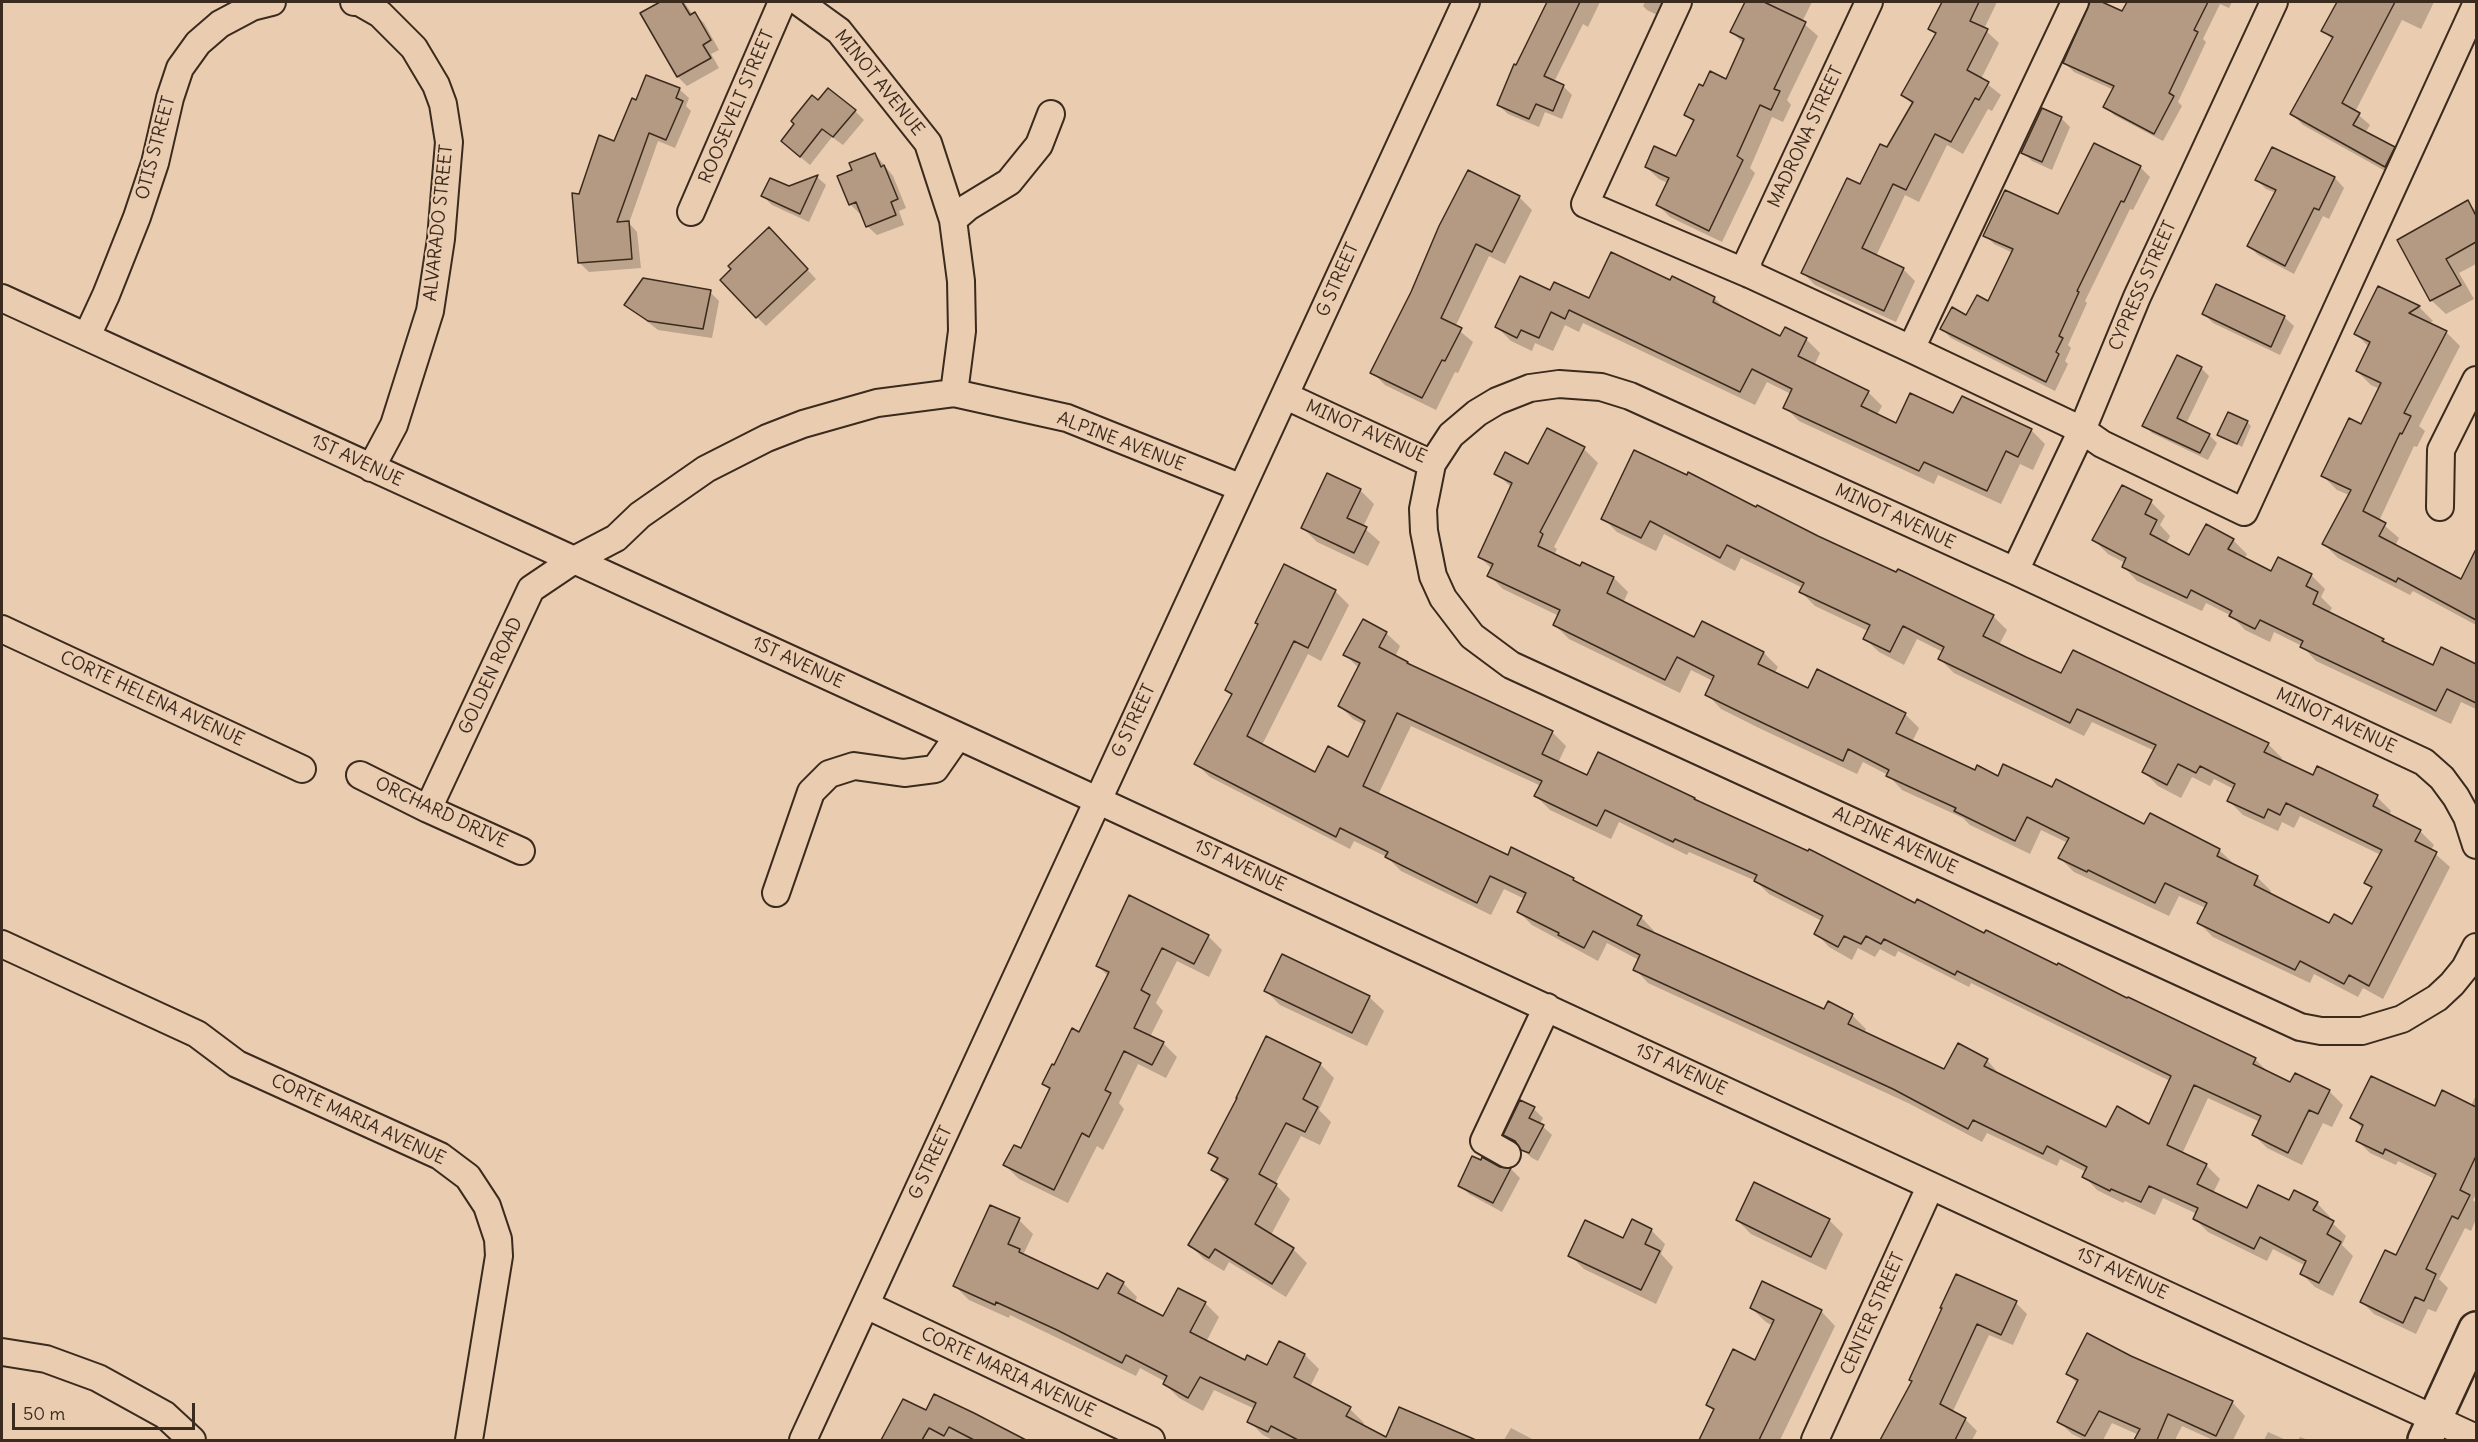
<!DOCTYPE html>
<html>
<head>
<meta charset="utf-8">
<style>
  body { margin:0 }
  #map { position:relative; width:2478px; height:1442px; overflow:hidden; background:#eaccb0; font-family:Delius,sans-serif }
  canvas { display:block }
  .frame { position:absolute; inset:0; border:3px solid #3b2a1e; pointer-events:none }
  .scale { position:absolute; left:12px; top:1403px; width:183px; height:27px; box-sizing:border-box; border:3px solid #3b2a1e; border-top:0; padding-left:8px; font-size:18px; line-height:21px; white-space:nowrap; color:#3b2a1e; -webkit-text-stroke:4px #eaccb0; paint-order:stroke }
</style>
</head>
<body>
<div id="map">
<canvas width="2478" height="1442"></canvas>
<div class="frame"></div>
<div class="scale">50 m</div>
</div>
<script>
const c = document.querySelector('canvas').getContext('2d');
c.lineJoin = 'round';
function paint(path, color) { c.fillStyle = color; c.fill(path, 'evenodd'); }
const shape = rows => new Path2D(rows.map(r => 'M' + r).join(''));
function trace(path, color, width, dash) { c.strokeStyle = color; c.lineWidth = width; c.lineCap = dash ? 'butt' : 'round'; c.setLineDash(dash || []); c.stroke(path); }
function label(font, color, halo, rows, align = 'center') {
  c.font = font + ' Delius,sans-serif'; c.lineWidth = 4.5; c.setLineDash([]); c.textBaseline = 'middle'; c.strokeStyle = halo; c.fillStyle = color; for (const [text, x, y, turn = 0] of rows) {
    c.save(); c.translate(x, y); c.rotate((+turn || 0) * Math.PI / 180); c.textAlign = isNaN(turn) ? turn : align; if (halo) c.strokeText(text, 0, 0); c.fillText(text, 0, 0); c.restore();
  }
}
paint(shape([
  [663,2,684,2,693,15,695,14,704,23,719,50,711,54,719,68,687,86,678,77,642,13],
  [1550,2,1600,2,1588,27,1583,24,1554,82,1563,86,1572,95,1562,119,1545,112,1539,127,1508,114,1498,105],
  [1645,2,1668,2,1661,17,1647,10,1643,6],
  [1747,2,1812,2,1802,22,1818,36,1787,100,1791,105,1783,122,1772,117,1750,168,1755,173,1722,242,1670,217,1658,205,1668,183,1659,179,1646,167,1676,158,1695,123,1686,115,1703,88,1727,81,1744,44,1732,32],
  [1943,2,1997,2,1984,29,1999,43,1981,79,2001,95,1992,111,1988,109,1963,154,1947,145,1919,202,1905,195,1876,256,1903,269,1915,281,1896,322,1815,285,1802,272,1888,149,1913,105,1903,95,1936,35,1930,29],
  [2092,2,2098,2,2122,13,2128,2,2232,2,2229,8,2220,4,2203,39,2206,42,2178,102,2182,106,2163,141,2114,115,2105,106,2114,90,2074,72,2065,63],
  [2338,2,2434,2,2421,29,2402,20,2355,112,2370,125,2365,133,2394,148,2405,159,2396,177,2303,125,2292,114,2333,40,2323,31],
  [679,89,689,98,686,106,691,111,675,148,658,141,629,223,637,232,641,268,589,272,580,263,580,196,615,142,637,102],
  [818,102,855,111,864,120,843,145,832,137,810,165,792,150],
  [2061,118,2070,127,2052,170,2032,161,2023,152],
  [2095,145,2141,168,2150,177,2133,210,2130,209,2085,301,2087,303,2068,345,2071,348,2065,361,2068,364,2055,391,1951,338,1942,329,1989,303,2013,253,1994,244,1985,235,2059,216],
  [2272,149,2335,178,2344,188,2329,219,2323,216,2294,274,2258,255,2249,246,2276,193,2266,189,2257,180],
  [875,154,893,176,906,208,899,211,904,225,877,235,867,226,862,212,859,213,850,204,854,171],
  [817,177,826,185,809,222,772,205,763,196],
  [1519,197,1532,210,1505,264,1489,256,1455,327,1473,342,1458,373,1455,372,1436,410,1385,385,1372,372,1412,293],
  [2468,202,2476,211,2476,264,2459,273,2474,299,2446,314,2431,300,2399,240],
  [778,238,816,279,766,326,757,317,733,269],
  [1671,282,1714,298,1728,311,1780,338,1806,339,1820,353,1814,366,1868,392,1882,406,1877,415,1896,425,1954,415,2031,430,2045,444,2033,470,2020,464,2001,504,1938,475,1934,484,1799,421,1785,407,1791,394,1767,382,1755,405,1583,323,1579,332,1565,325,1553,351,1535,343,1532,351,1511,341,1497,327,1551,292,1589,300],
  [2378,288,2420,308,2433,321,2428,324,2446,332,2460,346,2419,426,2425,431,2417,447,2414,446,2379,521,2399,538,2395,546,2461,581,2473,558,2476,560,2476,625,2413,591,2410,595,2338,558,2324,544,2349,495,2337,490,2323,476,2361,426,2380,389,2371,385,2357,371,2369,347,2356,334],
  [710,292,719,301,712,338,658,330,626,305],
  [2204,314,2284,317,2294,326,2280,355,2213,323],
  [2201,368,2209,376,2186,424,2209,435,2217,443,2208,460,2152,433,2144,425],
  [2247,422,2251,426,2242,447,2219,434],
  [1584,449,1598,463,1554,547,1557,549,1554,555,1581,568,1614,578,1628,592,1623,603,1694,639,1702,623,1764,653,1778,667,1774,674,1809,690,1905,714,1919,728,1912,742,1976,772,2052,789,2145,826,2219,850,2234,864,2257,877,2271,891,2270,895,2330,925,2353,926,2372,889,2366,882,2381,855,2300,816,2294,828,2282,822,2278,831,2243,815,2229,801,2234,789,2214,779,2210,786,2192,777,2181,798,2158,786,2144,772,2155,751,2092,722,2084,736,1954,673,1940,659,1943,652,1917,639,1904,665,1879,652,1864,638,1868,631,1815,606,1801,592,1803,588,1741,558,1735,571,1664,534,1656,551,1617,532,1603,518,1757,509,1993,616,2007,630,1999,645,2061,675,2268,744,2282,758,2281,761,2314,776,2318,768,2377,797,2391,811,2389,816,2420,831,2434,845,2431,850,2450,867,2383,999,2363,988,2358,997,2314,974,2310,983,2213,937,2199,923,2206,908,2179,896,2169,916,2074,872,2060,858,2068,843,2041,830,2030,854,1970,825,1963,818,1902,790,1888,775,1863,762,1857,774,1759,728,1721,709,1707,694,1713,681,1691,670,1680,693,1569,639,1555,625,1559,616,1503,589,1489,575,1492,569,1480,557,1512,488,1496,473,1528,466],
  [1360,490,1374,504,1363,527,1380,542,1368,566,1317,542,1303,528],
  [2151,502,2165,516,2160,525,2170,536,2166,544,2190,556,2233,540,2247,554,2244,559,2272,573,2311,575,2325,589,2321,597,2332,608,2329,613,2383,640,2389,646,2433,667,2442,649,2476,666,2476,709,2461,702,2451,724,2316,661,2302,646,2274,632,2270,642,2245,630,2232,616,2206,603,2202,611,2137,581,2123,566,2125,563,2108,554,2094,540],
  [1335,591,1349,605,1321,661,1308,654,1262,745,1315,774,1348,759,1365,725,1353,719,1339,705,1359,668,1345,655,1386,633,1400,646,1395,657,1552,732,1566,746,1558,763,1588,777,1694,799,1698,803,1916,905,2255,1059,2269,1073,2291,1084,2296,1075,2329,1091,2343,1105,2332,1127,2323,1123,2302,1165,2267,1148,2253,1134,2260,1122,2208,1098,2182,1154,2206,1165,2220,1179,2213,1193,2247,1210,2289,1202,2317,1203,2330,1217,2329,1220,2346,1236,2342,1245,2353,1256,2333,1296,2315,1287,2302,1274,2306,1266,2273,1249,2267,1261,2208,1232,2195,1219,2197,1214,2163,1198,2155,1215,2125,1201,2123,1203,2097,1190,2084,1176,2086,1172,2060,1159,2057,1166,1987,1133,1982,1142,1908,1103,1648,983,1635,969,1639,960,1607,943,1598,961,1532,925,1519,912,1525,899,1504,889,1491,915,1401,871,1387,857,1354,841,1350,849,1210,777,1196,764,1233,696,1227,690],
  [1411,726,1541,786,1536,796,1550,810,1611,839,1619,822,1687,855,1689,852,1756,881,1769,894,1822,921,1816,933,1829,947,1852,960,1858,948,1875,957,1880,949,1895,957,1898,951,1969,987,1971,983,2170,1081,2150,1126,2107,1129,2000,1075,1987,1060,1945,1071,1864,1033,1866,1029,1852,1015,1825,1011,1653,933,1654,931,1641,917,1580,886,1573,879,1508,857,1378,795],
  [1130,897,1208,936,1222,950,1209,977,1177,961,1156,1003,1163,1011,1150,1037,1163,1043,1177,1057,1166,1078,1138,1064,1119,1103,1124,1109,1103,1150,1097,1146,1068,1203,1019,1179,1005,1165,1021,1150,1050,1091,1044,1084,1080,1034,1108,976,1097,965],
  [1266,991,1369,997,1384,1011,1367,1046,1280,1005],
  [1320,1064,1334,1078,1319,1110,1331,1122,1320,1145,1301,1136,1275,1184,1290,1199,1271,1235,1293,1249,1307,1263,1286,1297,1229,1262,1224,1271,1204,1259,1190,1245,1227,1184,1213,1170,1218,1161,1210,1153],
  [2476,1095,2476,1194,2473,1200,2476,1203,2476,1219,2471,1231,2465,1228,2439,1279,2448,1288,2436,1312,2428,1309,2416,1334,2374,1314,2362,1302,2397,1257,2435,1179,2398,1161,2396,1165,2370,1153,2357,1140,2363,1129,2352,1118,2471,1106],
  [1534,1109,1543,1118,1540,1124,1552,1135,1538,1161,1532,1158,1505,1134],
  [1500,1169,1511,1169,1520,1178,1502,1212,1469,1194,1460,1185],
  [1019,1220,1033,1234,1023,1255,1099,1291,1123,1283,1137,1297,1135,1302,1164,1318,1205,1303,1219,1317,1206,1342,1245,1362,1268,1367,1305,1355,1319,1369,1310,1387,1350,1409,1364,1423,1362,1426,1386,1439,1450,1431,1460,1440,1273,1440,1263,1435,1249,1421,1255,1409,1214,1390,1203,1411,1179,1398,1165,1384,1166,1382,1140,1368,1136,1376,1010,1315,1009,1318,969,1300,955,1286],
  [1737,1220,1829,1220,1843,1234,1826,1270,1751,1234],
  [1651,1230,1665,1244,1661,1254,1673,1267,1656,1304,1584,1269,1570,1255],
  [2016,1303,2027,1314,2013,1345,1989,1335,1952,1413,1966,1420,1977,1431,1972,1440,1882,1440,1913,1382,1911,1380,1944,1309],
  [1751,1308,1821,1311,1835,1326,1780,1440,1701,1440,1715,1412,1707,1405,1756,1362,1773,1326,1766,1322],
  [2130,1357,2232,1402,2245,1416,2233,1440,2213,1440,2182,1426,2175,1440,2141,1440,2138,1437,2139,1435,2112,1423,2103,1440,2084,1440,2072,1434,2058,1421,2078,1384,2068,1374],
  [935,1396,1022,1440,884,1440,904,1401,927,1412],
  [1511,1428,1534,1440,1504,1440],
  [2268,1432,2286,1440,2264,1440],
  [2300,1437,2309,1440,2298,1440]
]), '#0003');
const building = shape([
  [660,2,682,2,690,15,695,12,711,40,703,45,711,58,677,77,640,13,660,2],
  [1547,2,1580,2,1544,76,1564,85,1553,111,1536,104,1529,119,1497,105,1514,64,1516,65,1547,2],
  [1745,2,1764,2,1806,22,1774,89,1780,91,1771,110,1760,105,1737,156,1743,160,1709,231,1656,205,1669,178,1645,167,1654,146,1676,156,1694,120,1684,115,1699,84,1703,86,1710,71,1726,79,1744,39,1730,32,1745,2],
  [1942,2,1979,2,1970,21,1988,29,1967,70,1989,82,1979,100,1975,98,1951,142,1935,134,1906,190,1893,184,1862,248,1904,268,1884,311,1801,273,1847,178,1860,184,1880,144,1887,147,1913,102,1901,95,1936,33,1928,29,1942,2],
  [2090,2,2102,2,2122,11,2127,2,2208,2,2194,30,2198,32,2169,93,2174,96,2154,134,2103,107,2114,86,2063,63,2090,2],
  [2337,2,2395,2,2342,103,2360,113,2353,125,2395,147,2385,167,2290,114,2333,37,2321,31,2337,2],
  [646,75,680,88,676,98,683,101,666,140,649,133,617,222,629,221,632,259,578,263,572,193,579,194,599,135,614,141,632,98,636,100,646,75],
  [828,88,856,110,833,137,822,129,800,157,781,141,794,124,791,121,812,95,818,100,828,88],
  [2042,108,2062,117,2042,162,2021,153,2042,108],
  [2094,143,2141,166,2124,202,2121,201,2077,291,2079,292,2059,336,2063,338,2056,352,2059,354,2046,382,1940,329,1952,307,1966,315,1977,295,1988,301,2013,249,1983,236,2005,190,2058,214,2094,143],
  [2272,147,2335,177,2319,210,2314,208,2285,266,2247,246,2276,190,2255,180,2272,147],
  [875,153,881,167,884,165,898,199,891,202,896,215,866,227,856,202,849,205,837,176,852,170,849,163,875,153],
  [1468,170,1520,196,1492,252,1476,244,1441,318,1462,328,1445,361,1442,360,1422,398,1370,373,1411,292,1439,226,1468,170],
  [818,175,800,214,761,196,770,178,789,186,818,175],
  [2468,200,2476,216,2476,242,2446,259,2461,285,2430,301,2397,240,2468,200],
  [769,227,808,269,756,318,720,280,731,269,728,266,769,227],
  [1611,252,1670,280,1672,276,1715,297,1713,302,1780,336,1785,327,1807,338,1798,356,1869,391,1861,406,1896,423,1910,393,1953,413,1962,396,2032,429,2018,457,2006,451,1987,491,1924,462,1919,471,1783,408,1792,389,1752,369,1740,392,1569,310,1565,319,1551,312,1539,338,1521,330,1517,338,1495,327,1520,276,1550,290,1554,282,1589,298,1611,252],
  [643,278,711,290,703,329,648,321,624,305,643,278],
  [2216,284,2285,316,2271,347,2202,314,2216,284],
  [2378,286,2420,306,2409,313,2447,331,2404,413,2411,416,2402,434,2400,433,2363,511,2386,523,2379,536,2461,579,2476,549,2476,620,2398,578,2396,582,2322,544,2351,490,2321,476,2349,418,2361,424,2381,383,2356,371,2370,342,2354,334,2378,286],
  [2177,355,2202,367,2177,418,2210,434,2200,453,2142,426,2177,355],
  [2228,412,2248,421,2237,444,2217,435,2228,412],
  [1547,428,1585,447,1540,532,1543,534,1538,546,1580,566,1582,562,1614,577,1607,593,1694,637,1702,621,1764,652,1758,664,1808,688,1817,669,1906,713,1896,733,1975,770,1977,765,1998,776,2003,764,2052,787,2056,779,2144,824,2150,813,2220,849,2217,856,2258,876,2254,885,2329,923,2334,914,2352,924,2372,887,2364,883,2382,850,2286,803,2280,815,2268,809,2264,818,2227,801,2235,784,2200,766,2196,773,2178,764,2167,785,2142,772,2156,745,2077,709,2070,723,1938,659,1944,647,1903,626,1890,652,1863,639,1870,625,1799,592,1804,583,1727,545,1720,558,1650,521,1641,538,1601,519,1634,450,1687,475,1688,472,1756,507,1757,505,1818,536,1896,572,1898,569,1994,615,1983,636,2026,657,2061,673,2073,650,2269,743,2264,752,2313,775,2317,766,2378,795,2373,806,2421,830,2415,841,2437,852,2369,986,2349,975,2344,984,2300,961,2295,970,2197,923,2207,903,2165,883,2155,903,2088,870,2087,872,2058,858,2069,838,2027,817,2015,841,1954,811,1956,808,1886,776,1889,770,1848,749,1843,761,1744,714,1705,695,1714,676,1677,657,1665,680,1553,625,1560,610,1487,576,1493,564,1478,557,1512,483,1494,474,1505,452,1528,464,1547,428],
  [1327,473,1361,489,1347,518,1367,527,1354,553,1301,528,1327,473],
  [2122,485,2152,500,2145,514,2157,520,2150,534,2189,555,2206,524,2234,539,2228,549,2271,571,2278,557,2312,574,2306,586,2318,592,2313,604,2384,639,2382,641,2433,665,2441,647,2476,664,2476,703,2447,689,2436,711,2300,647,2303,641,2260,620,2255,629,2229,616,2232,611,2191,590,2187,598,2122,567,2126,558,2092,540,2122,485],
  [1284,564,1336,590,1308,648,1294,641,1247,736,1315,772,1328,746,1348,757,1365,721,1338,706,1360,663,1343,655,1363,619,1387,632,1379,647,1408,662,1407,663,1553,731,1542,754,1587,775,1598,752,1695,798,1694,799,1808,851,1809,849,1915,903,1917,899,1984,933,1986,930,2057,965,2058,963,2127,998,2128,997,2256,1058,2253,1064,2290,1082,2295,1073,2330,1090,2318,1114,2309,1110,2288,1153,2252,1135,2261,1116,2194,1085,2167,1145,2207,1164,2197,1184,2247,1208,2258,1185,2289,1200,2294,1190,2318,1202,2313,1210,2334,1221,2327,1234,2341,1242,2319,1283,2300,1274,2306,1261,2260,1237,2254,1249,2193,1219,2198,1208,2149,1186,2141,1202,2111,1189,2110,1191,2082,1177,2087,1167,2047,1146,2043,1154,1973,1120,1968,1129,1893,1089,1633,970,1640,955,1593,931,1584,948,1558,935,1559,933,1517,912,1526,893,1490,876,1477,903,1385,857,1388,852,1340,828,1336,837,1194,764,1232,694,1225,690,1258,624,1255,623,1284,564],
  [1397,713,1542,781,1534,796,1597,826,1605,810,1673,842,1675,839,1757,875,1754,881,1823,916,1814,934,1838,947,1844,936,1861,944,1866,936,1881,944,1884,939,1955,975,1957,971,2171,1076,2149,1124,2117,1106,2106,1127,1984,1066,1988,1059,1958,1043,1944,1069,1848,1024,1853,1014,1828,1001,1824,1009,1637,925,1642,916,1573,880,1574,878,1511,847,1508,855,1363,786,1397,713],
  [1129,895,1209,935,1194,964,1162,948,1141,990,1150,995,1134,1028,1164,1042,1152,1065,1124,1051,1105,1090,1111,1093,1089,1137,1082,1133,1054,1190,1003,1165,1014,1145,1021,1148,1050,1088,1042,1084,1052,1064,1054,1065,1072,1028,1079,1032,1109,972,1096,966,1129,895],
  [1282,954,1370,996,1352,1033,1264,991,1282,954],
  [1266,1036,1321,1063,1303,1099,1318,1107,1305,1132,1286,1123,1259,1174,1277,1184,1255,1224,1294,1248,1272,1284,1215,1249,1209,1258,1188,1245,1228,1179,1211,1170,1218,1158,1208,1153,1237,1098,1236,1098,1266,1036],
  [2371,1076,2435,1106,2442,1090,2476,1107,2476,1156,2460,1190,2470,1195,2458,1219,2452,1216,2426,1269,2436,1274,2424,1301,2415,1297,2403,1323,2360,1302,2385,1250,2396,1255,2436,1174,2385,1149,2383,1154,2356,1141,2363,1125,2350,1118,2371,1076],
  [1520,1100,1535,1107,1529,1118,1544,1125,1529,1153,1521,1150,1515,1141,1503,1135,1520,1100],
  [1472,1156,1481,1160,1482,1157,1500,1167,1511,1168,1493,1203,1458,1186,1472,1156],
  [1754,1182,1830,1219,1811,1257,1736,1220,1754,1182],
  [990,1205,1020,1218,1008,1244,1020,1249,1019,1252,1098,1289,1107,1273,1124,1282,1118,1293,1163,1316,1178,1288,1206,1302,1190,1332,1245,1360,1247,1355,1267,1365,1279,1341,1305,1354,1294,1377,1351,1407,1346,1416,1386,1437,1399,1407,1476,1440,1298,1440,1271,1426,1268,1432,1247,1422,1256,1403,1200,1377,1188,1398,1163,1384,1167,1376,1126,1355,1122,1363,1057,1330,996,1302,995,1305,953,1286,990,1205],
  [1632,1219,1652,1229,1645,1244,1660,1251,1641,1290,1568,1256,1585,1220,1623,1238,1632,1219],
  [1956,1274,2017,1301,2001,1335,1977,1324,1940,1404,1966,1418,1955,1440,1880,1440,1912,1381,1909,1380,1942,1308,1940,1308,1956,1274],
  [1762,1281,1822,1310,1759,1440,1699,1440,1714,1409,1706,1405,1733,1349,1755,1360,1774,1320,1750,1308,1762,1281],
  [2087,1333,2131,1356,2233,1401,2216,1436,2168,1414,2157,1440,2134,1440,2140,1429,2099,1411,2085,1436,2057,1422,2078,1380,2066,1374,2087,1333],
  [934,1394,974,1413,1026,1440,974,1440,949,1427,944,1436,929,1428,922,1440,881,1440,903,1399,926,1410,934,1394]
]);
paint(building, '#b49a83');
trace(building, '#3b2a1e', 1.5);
const minor = shape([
  [354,2,359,2,380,14,414,48,436,85,443,104,449,142,441,239,430,311,394,425,371,468],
  [799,2,839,31,928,143,953,220,961,281,962,331,954,393],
  [1678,2,1585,204,1749,274,1911,349,2082,430,2102,444,2244,512,2476,5],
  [691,212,782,2],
  [953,220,968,207,1009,182,1039,145,1051,114],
  [1749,274,1748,261,1869,2],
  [2,298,978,745,2476,1438],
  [87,336,106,295,137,217,155,163,170,98,180,68,198,43,220,24,252,7,272,2],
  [1911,349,2075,2],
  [1286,396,1432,464],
  [2440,507,2441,450,2476,380],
  [2015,571,2082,430,2137,297,2274,2],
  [2,629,302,769],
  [360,775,428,809,521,851],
  [428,809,531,589,574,560,616,538,640,515,706,469,767,438,803,424,877,403,954,393,1067,418,1242,488],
  [2476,845,2467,817,2456,797,2442,778,2424,762,2015,571,1630,396,1601,387,1559,384,1530,388,1497,401,1477,413,1451,435,1432,464,1423,509,1424,531,1433,576,1443,598,1472,636,1511,665,2300,1027,2321,1031,2362,1031,2402,1019,2437,998,2452,984,2465,968,2476,947],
  [776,893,811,792,829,774,854,766,904,773,935,769,958,736],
  [2,944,197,1034,237,1064,440,1156,468,1177,487,1206,498,1239,499,1256,469,1440],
  [1507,1154,1484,1141,1547,1007],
  [866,1305,1151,1440],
  [2,1352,46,1359,98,1378,165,1415,192,1440],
  [803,1440,1466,2],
  [1815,1440,1930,1187]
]);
const major = shape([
  [2425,1440,2476,1329]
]);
trace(minor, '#3b2a1e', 30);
trace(major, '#3b2a1e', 38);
trace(minor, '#eaccb0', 26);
trace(major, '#eaccb0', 33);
label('18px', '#3b2a1e', '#eaccb0', [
  ["MINOT AVENUE",879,83,51],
  ["ROOSEVELT STREET",737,107,-67],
  ["MADRONA STREET",1806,137,-65],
  ["OTIS STREET",156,148,-75],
  ["ALVARADO STREET",439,223,-84],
  ["G STREET",1338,280,-66],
  ["CYPRESS STREET",2143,286,-66],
  ["MINOT AVENUE",1366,432,24],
  ["ALPINE AVENUE",1121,442,21],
  ["1ST AVENUE",357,461,25],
  ["MINOT AVENUE",1895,517,25],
  ["1ST AVENUE",798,663,25],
  ["GOLDEN ROAD",491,676,-65],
  ["CORTE HELENA AVENUE",152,699,25],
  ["G STREET",1134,721,-65],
  ["MINOT AVENUE",2336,721,25],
  ["ORCHARD DRIVE",441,813,25],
  ["ALPINE AVENUE",1895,841,25],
  ["1ST AVENUE",1240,866,25],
  ["1ST AVENUE",1681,1070,25],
  ["CORTE MARIA AVENUE",358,1120,25],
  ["G STREET",931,1163,-65],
  ["1ST AVENUE",2122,1274,25],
  ["CENTER STREET",1873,1314,-66],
  ["CORTE MARIA AVENUE",1008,1373,25]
]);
</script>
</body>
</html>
